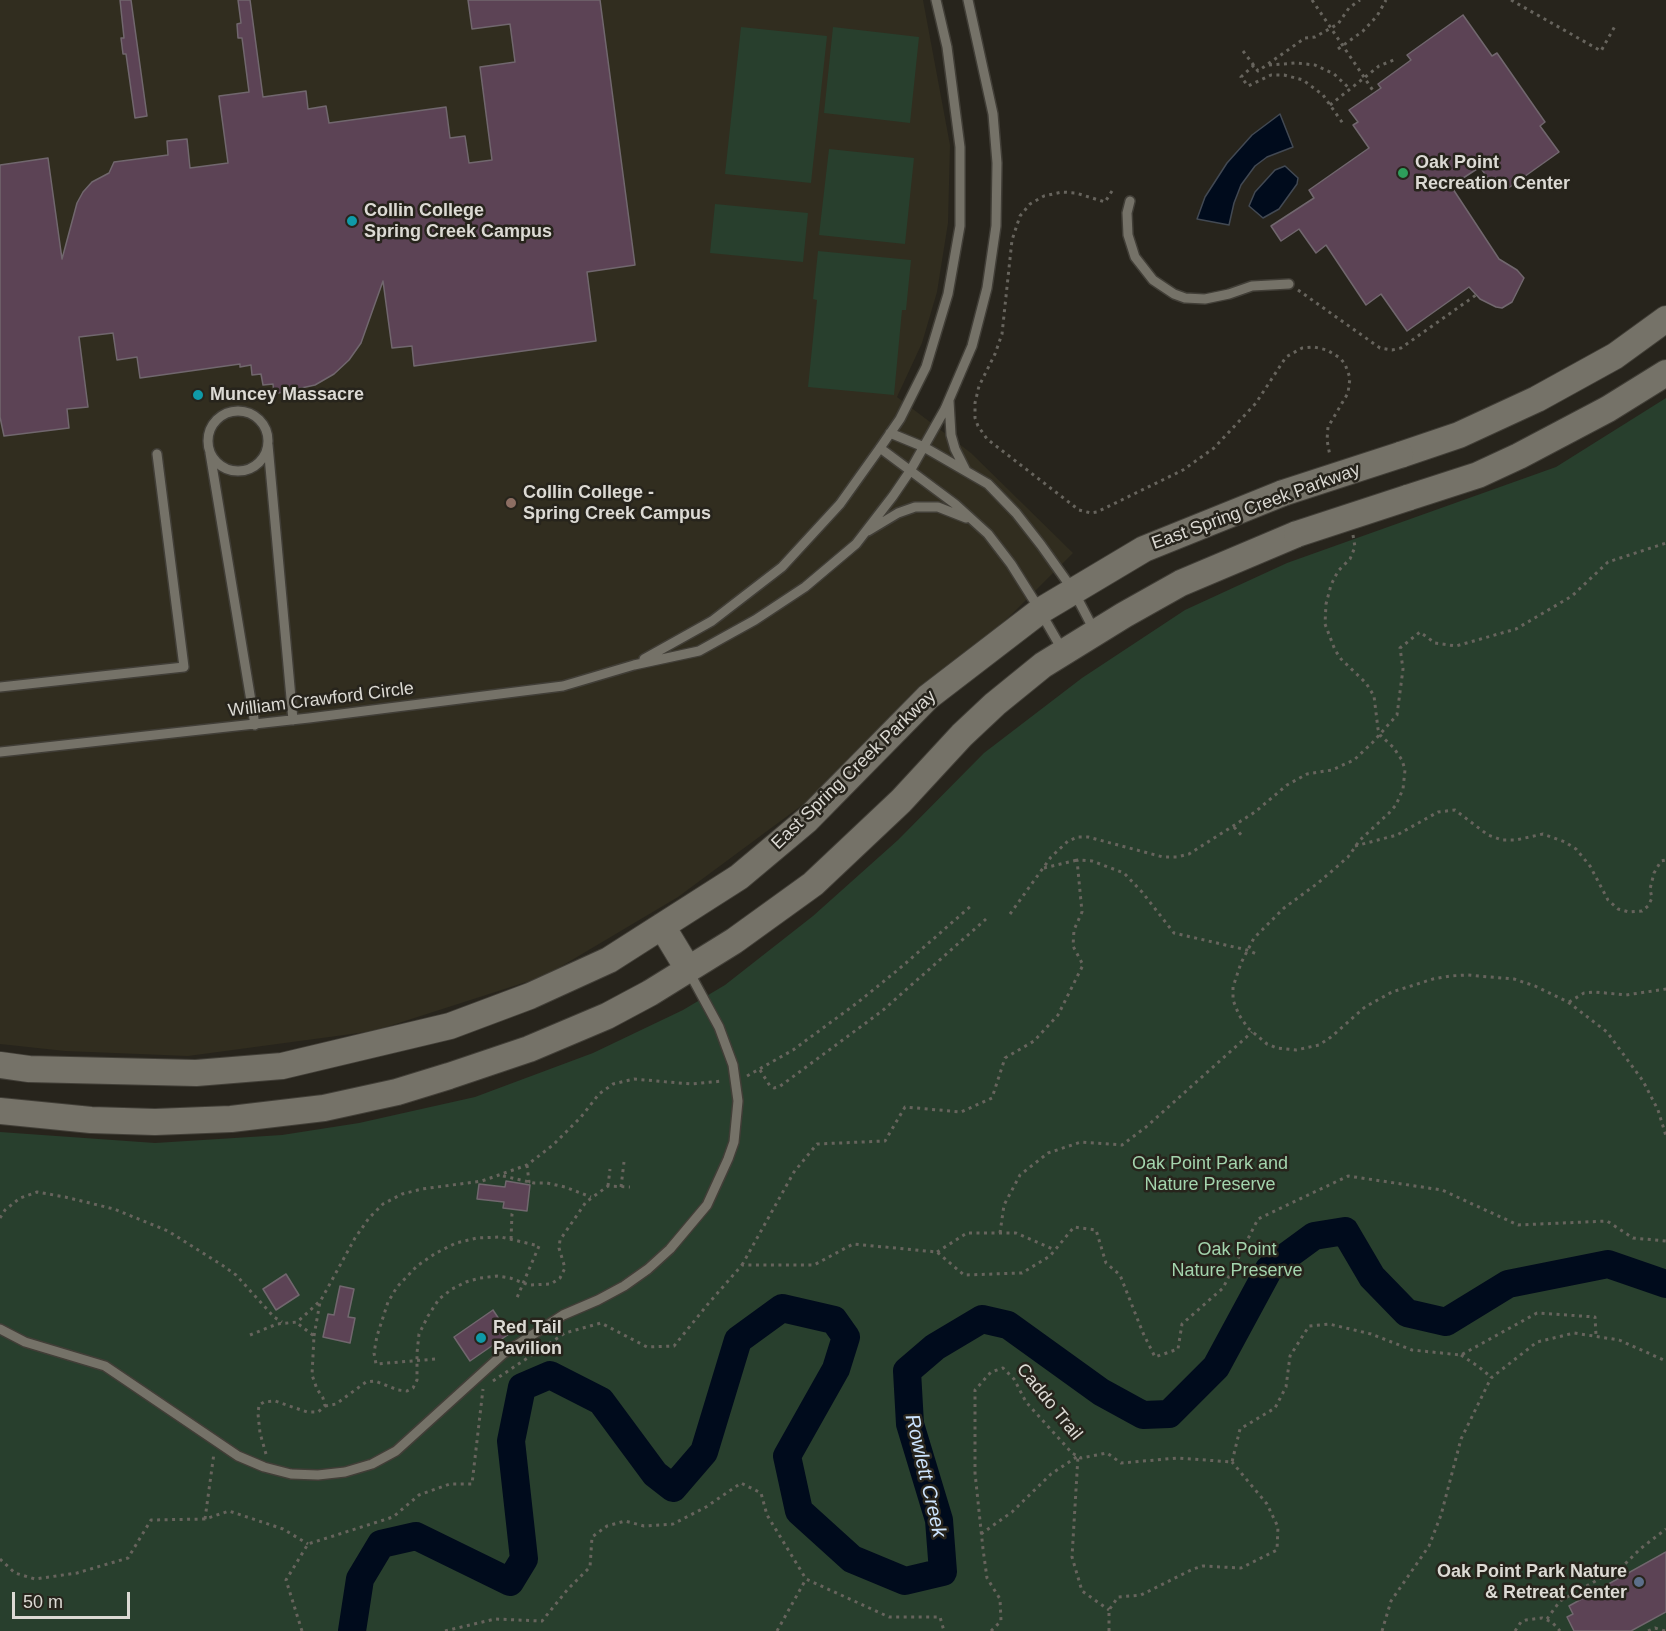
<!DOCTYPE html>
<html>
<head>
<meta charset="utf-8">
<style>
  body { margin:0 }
  #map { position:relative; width:1666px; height:1631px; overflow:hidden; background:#27241c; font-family:Arial,sans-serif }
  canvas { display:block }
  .scale { position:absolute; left:12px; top:1592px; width:118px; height:27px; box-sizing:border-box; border:3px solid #dcdad4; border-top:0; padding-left:8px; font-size:18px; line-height:21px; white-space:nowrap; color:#dcdad4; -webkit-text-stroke:4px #27241c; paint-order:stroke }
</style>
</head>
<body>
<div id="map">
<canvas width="1666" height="1631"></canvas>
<div class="scale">50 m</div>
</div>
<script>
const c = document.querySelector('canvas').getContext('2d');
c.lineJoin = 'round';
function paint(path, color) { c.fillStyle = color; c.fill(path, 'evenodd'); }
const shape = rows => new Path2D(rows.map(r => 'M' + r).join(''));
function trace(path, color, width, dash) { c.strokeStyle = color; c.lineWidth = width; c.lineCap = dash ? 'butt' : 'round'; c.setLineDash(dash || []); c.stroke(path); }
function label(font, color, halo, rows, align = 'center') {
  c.font = font + ' Arial,sans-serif'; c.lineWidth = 5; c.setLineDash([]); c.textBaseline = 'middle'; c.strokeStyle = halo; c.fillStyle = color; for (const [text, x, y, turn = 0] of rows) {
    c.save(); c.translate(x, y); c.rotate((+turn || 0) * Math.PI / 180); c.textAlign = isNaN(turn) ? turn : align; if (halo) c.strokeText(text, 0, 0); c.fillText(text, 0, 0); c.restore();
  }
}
paint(shape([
  [0,0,923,0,950,145,948,223,937,292,922,343,897,397,971,453,1073,553,1010,616,809,800,678,897,545,976,374,1031,188,1056,65,1051,0,1044]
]), '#312d1f');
paint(shape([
  [741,27,827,36,811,183,725,174],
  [833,27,919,37,910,123,824,113],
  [829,149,914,158,905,244,819,235],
  [715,204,808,213,803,262,710,253],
  [818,251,911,260,906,310,902,310,894,395,808,387,817,300,813,299],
  [1666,398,1666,1631,0,1631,0,1132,155,1143,282,1135,359,1123,475,1097,593,1053,683,1010,725,985,813,916,898,840,984,753,1082,678,1185,610,1287,563,1556,467]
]), '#283f2d');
const water = shape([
  [1280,114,1293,147,1267,157,1255,166,1241,185,1234,203,1229,225,1197,219,1205,197,1227,163,1252,135,1280,114],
  [1285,166,1298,178,1297,184,1279,209,1263,218,1249,206,1255,192,1275,170,1285,166]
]);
paint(water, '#000b1c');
trace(water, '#424953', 1.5);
trace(shape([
  [352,1631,360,1579,381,1544,416,1536,510,1582,524,1559,511,1441,522,1387,550,1375,601,1401,655,1474,673,1488,704,1452,738,1340,782,1308,834,1320,846,1337,836,1369,787,1456,799,1511,852,1559,905,1581,943,1572,939,1520,910,1424,907,1371,935,1347,982,1319,1008,1325,1101,1392,1143,1415,1169,1414,1216,1367,1269,1269,1314,1236,1345,1231,1372,1277,1407,1313,1446,1322,1508,1284,1608,1264,1666,1284]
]), '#000b1c', 28);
const building = shape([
  [120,0,131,0,147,116,135,118,126,54,123,54,121,38,124,38,120,0],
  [238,0,250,0,263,97,306,91,308,109,326,106,329,123,446,107,450,138,465,136,469,163,492,160,480,67,515,62,510,24,472,29,468,0,600,0,635,265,587,272,596,341,414,366,412,346,392,348,383,281,361,343,349,360,334,374,315,385,274,394,273,384,263,385,261,374,252,375,251,365,240,367,240,364,140,378,137,357,117,360,113,333,79,337,88,407,67,409,69,428,4,436,0,417,0,165,48,158,62,259,77,203,83,192,92,182,109,173,114,162,168,155,167,141,187,139,190,168,228,163,219,96,249,92,242,38,238,38,237,24,241,23,238,0],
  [1463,15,1492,56,1497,53,1545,122,1540,126,1559,152,1507,189,1500,179,1492,184,1480,167,1451,186,1499,259,1517,270,1524,278,1512,302,1502,308,1496,307,1480,299,1469,287,1407,331,1381,294,1366,305,1326,245,1316,253,1299,229,1281,241,1271,226,1314,198,1309,190,1369,148,1353,125,1358,122,1349,110,1381,88,1378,84,1411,60,1407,55,1463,15],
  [506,1181,530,1185,527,1211,503,1208,504,1202,477,1199,479,1184,505,1187,506,1181],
  [286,1274,299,1295,276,1310,263,1289,286,1274],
  [340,1286,354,1289,348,1317,355,1318,350,1343,323,1337,328,1314,334,1315,340,1286],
  [493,1310,509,1334,470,1361,454,1337,493,1310],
  [1666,1552,1666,1612,1631,1631,1574,1631,1567,1617,1573,1614,1569,1606,1666,1552]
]);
paint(building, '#5c4355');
trace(building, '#71676e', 1.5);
const lane = shape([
  [1130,201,1127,213,1128,235,1135,257,1153,280,1174,294,1185,298,1205,299,1229,294,1252,286,1289,284],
  [949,401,951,435,955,449,966,471],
  '208 441a30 30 0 1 1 60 0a30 30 0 1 1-60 0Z',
  [890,433,924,447,988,484,1016,513,1041,545,1073,590,1094,630],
  [268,445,293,720],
  [880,448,955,504,988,534,1011,564,1033,599,1063,651],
  [210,453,255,725],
  [868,531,898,513,915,507,938,507,966,518],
  [644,659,712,621,782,567,840,504,880,448,900,419,926,367,948,294,960,226,960,147,947,47,936,0],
  [0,687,184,667,157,454],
  [0,752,309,718,563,686,634,665,699,651,755,620,805,587,856,544,893,496,910,471,945,409,972,346,987,288,996,226,997,163,993,114,968,0],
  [0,1329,25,1342,105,1366,238,1456,264,1467,291,1474,318,1475,345,1472,372,1464,396,1451,503,1354,563,1315,598,1300,624,1286,648,1269,670,1249,707,1205,728,1159,734,1142,738,1101,733,1065,719,1027,688,970]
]);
const secondary = shape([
  [1400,455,1459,435,1537,399,1615,356,1666,319],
  [1407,498,1478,475,1519,456,1608,409,1666,373],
  [662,926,688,969],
  [0,1065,29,1069,196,1073,282,1066,450,1026,530,996,609,960,739,877,807,820,928,697,1040,611,1144,549,1283,493],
  [0,1111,91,1120,155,1122,231,1119,324,1108,397,1092,449,1076,529,1049,607,1016,650,993,734,941,813,884,901,801,962,735,995,704,1043,665,1124,615,1181,583,1297,534]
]);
trace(lane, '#413e37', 12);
trace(secondary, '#413e37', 28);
trace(shape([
  [1312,0,1374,92],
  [1511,0,1601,51,1615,26],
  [1338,49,1363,31,1377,16,1386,0],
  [1243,51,1258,71,1305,38,1315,37,1338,24,1349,8,1360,0],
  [1254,65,1241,77,1248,86,1271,75,1284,75,1303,80,1323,95,1344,125],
  [1269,65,1296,63,1315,65,1334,74,1350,89],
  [1330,105,1379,66,1396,59],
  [1112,191,1105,202,1076,193,1062,192,1044,196,1030,204,1020,216,1012,240,1002,334,995,354,979,386,975,403,975,418,978,426,987,439,1079,510,1091,513,1097,512,1183,470,1214,448,1256,403,1286,357,1302,348,1314,347,1327,350,1340,358,1345,364,1350,378,1348,393,1328,427,1327,440,1330,456],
  [1298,290,1380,348,1392,350,1401,348,1476,295],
  [1353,535,1355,547,1350,559,1338,571,1331,585,1326,604,1325,624,1335,650,1341,659,1366,683,1374,696,1378,729,1380,735,1393,747,1402,760,1405,770,1403,789,1396,805,1389,813,1360,840,1348,857,1318,883,1284,908,1254,938,1241,963,1233,987,1233,1000,1239,1015,1248,1028,1267,1044,1277,1048,1296,1050,1319,1045,1331,1037,1365,1007,1392,992,1433,979,1450,976,1467,975,1514,979,1535,986,1568,1002,1607,1032,1643,1081,1658,1110,1666,1136],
  [1234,827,1243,837],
  [1355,846,1397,835,1438,812,1455,810,1488,835,1502,840,1516,840,1543,834,1565,842,1576,849,1590,866,1608,900,1618,909,1629,912,1642,911,1648,906,1652,898,1650,889,1654,873,1661,861,1666,860],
  [1044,868,1077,860],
  [1010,914,1051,857,1068,841,1078,837,1088,837,1163,857,1177,857,1189,854,1255,812,1287,785,1307,774,1332,770,1354,760,1373,742,1397,715,1403,669,1400,648,1420,632,1435,643,1456,646,1516,629,1572,596,1608,562,1666,543],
  [1569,1002,1584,993,1595,992,1626,995,1666,989],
  [760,1070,770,1086,774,1088,779,1087,882,1011,986,919],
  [747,1076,793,1050,857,1003,899,969,972,905],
  [527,1165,529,1182,527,1184],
  [503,1176,534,1183,547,1183,565,1187,591,1197],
  [608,1186,610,1169],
  [621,1187,624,1162],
  [0,1218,5,1210,20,1198,37,1192,65,1197,114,1209,168,1231,222,1265,236,1275,274,1317,282,1322],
  [1000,1233,1004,1205,1020,1175,1048,1153,1081,1142,1122,1145,1146,1127,1252,1032],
  [511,1239,512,1214,514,1210],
  [937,1252,967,1233,1016,1233,1055,1250],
  [742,1265,794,1172,817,1144,885,1141,905,1107,961,1112,992,1098,1005,1058,1034,1041,1058,1015,1083,965,1073,946,1074,930,1082,912,1077,860,1092,861,1124,873,1142,892,1174,933,1247,950,1259,955],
  [250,1335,277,1324,297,1322,305,1315,321,1300,355,1238,369,1218,383,1204,402,1194,422,1189,482,1181,527,1165,553,1145,581,1117,599,1094,613,1084,634,1079,691,1084,723,1081],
  [314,1336,320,1302],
  [1461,1355,1479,1367,1491,1377],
  [435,1359,376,1364,374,1353,377,1336,388,1302,397,1287,417,1266,436,1253,456,1243,477,1238,501,1237,539,1246,516,1300],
  [493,1381,565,1333,601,1323,647,1347,674,1346,708,1304,742,1265,814,1265,853,1244,937,1252,964,1275,1022,1273,1050,1256,1074,1227,1096,1230,1106,1263,1120,1275,1143,1333,1155,1357,1178,1349,1182,1324,1223,1288,1258,1219,1348,1176,1442,1190,1518,1225,1607,1221,1633,1238,1666,1241],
  [325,1406,336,1404,366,1382,375,1381,398,1390,407,1391,413,1388,417,1380,417,1353,419,1334,428,1316,439,1299,452,1289,466,1282,480,1278,497,1276,510,1278,529,1285,551,1284,560,1278,565,1268,559,1248,560,1240,586,1202,608,1186,630,1187],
  [266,1454,260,1433,258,1414,259,1405,264,1402,275,1401,307,1412,318,1412,325,1406,323,1398,317,1389,312,1375,314,1336,297,1323],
  [205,1519,214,1453],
  [981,1534,1012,1512,1051,1474,1078,1456,1072,1557,1082,1591,1109,1610],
  [0,1559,15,1573,35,1579,77,1573,128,1558,151,1520,205,1519,229,1511,283,1529,308,1544],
  [1547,1619,1560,1601,1624,1565,1640,1549,1666,1529],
  [302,1631,286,1580,308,1544,393,1517,419,1495,450,1484,472,1484,483,1389],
  [445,1631,495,1619,542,1621,568,1589,590,1567,592,1537,607,1526,625,1521,644,1526,673,1524,706,1507,741,1483,761,1493,767,1515,806,1579,889,1617,940,1617,944,1631],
  [777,1631,806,1579],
  [991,1631,1001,1621,1000,1599,987,1578,983,1549,975,1473,975,1390,991,1372,1003,1368,1014,1379,1026,1402,1072,1453,1081,1458,1107,1453,1121,1463,1178,1458,1232,1462,1240,1429,1275,1408,1286,1387,1290,1356,1309,1326,1329,1324,1371,1334,1412,1350,1461,1355,1537,1313,1595,1317,1596,1335],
  [1109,1631,1109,1610,1118,1597,1141,1595,1193,1569,1203,1566,1241,1568,1277,1550,1278,1527,1267,1504,1232,1462],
  [1382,1631,1391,1601,1429,1546,1441,1515,1461,1439,1491,1378,1537,1342,1574,1333,1619,1340,1666,1361],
  [1515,1631,1521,1622,1526,1620,1542,1618,1552,1622,1560,1631],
  [1648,1631,1655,1628,1665,1631]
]), '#67645d', 3, [3, 4.5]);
trace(lane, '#757268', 9);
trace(secondary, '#757268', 26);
const secondaryBridge = shape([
  [1283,493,1400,455],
  [1297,534,1407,498]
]);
trace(secondaryBridge, '#413e37', 28, []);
trace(secondaryBridge, '#757268', 26);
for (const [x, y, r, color] of [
  [1403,173,6,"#2e9e5b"],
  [352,221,6,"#0f9aa8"],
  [198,395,6,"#0f9aa8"],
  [511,503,6,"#8d6e63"],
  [481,1338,6,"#0f9aa8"],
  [1639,1582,6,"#5c6f8a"]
]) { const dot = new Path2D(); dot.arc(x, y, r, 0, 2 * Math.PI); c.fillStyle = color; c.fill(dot); trace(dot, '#27241c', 2); }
label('bold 18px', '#dcdad4', '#27241c', [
  ["Oak Point",1415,163],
  ["Recreation Center",1415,184],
  ["Collin College",364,211],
  ["Spring Creek Campus",364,232],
  ["Muncey Massacre",210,395],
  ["Collin College -",523,493],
  ["Spring Creek Campus",523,514],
  ["Red Tail",493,1328],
  ["Pavilion",493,1349],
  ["Oak Point Park Nature",1627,1572,"right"],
  ["& Retreat Center",1627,1593,"right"]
], 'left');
label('18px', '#dcdad4', '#27241c', [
  ["East Spring Creek Parkway",1256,507,-20],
  ["William Crawford Circle",321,700,-7],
  ["East Spring Creek Parkway",854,770,-44],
  ["Caddo Trail",1049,1402,51]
]);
label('18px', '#a3d4ad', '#27241c', [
  ["Oak Point Park and",1210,1164],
  ["Nature Preserve",1210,1185],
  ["Oak Point",1237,1250],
  ["Nature Preserve",1237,1271]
]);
label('italic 20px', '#cde5ff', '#27241c', [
  ["Rowlett Creek",925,1476,77]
]);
</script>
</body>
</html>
